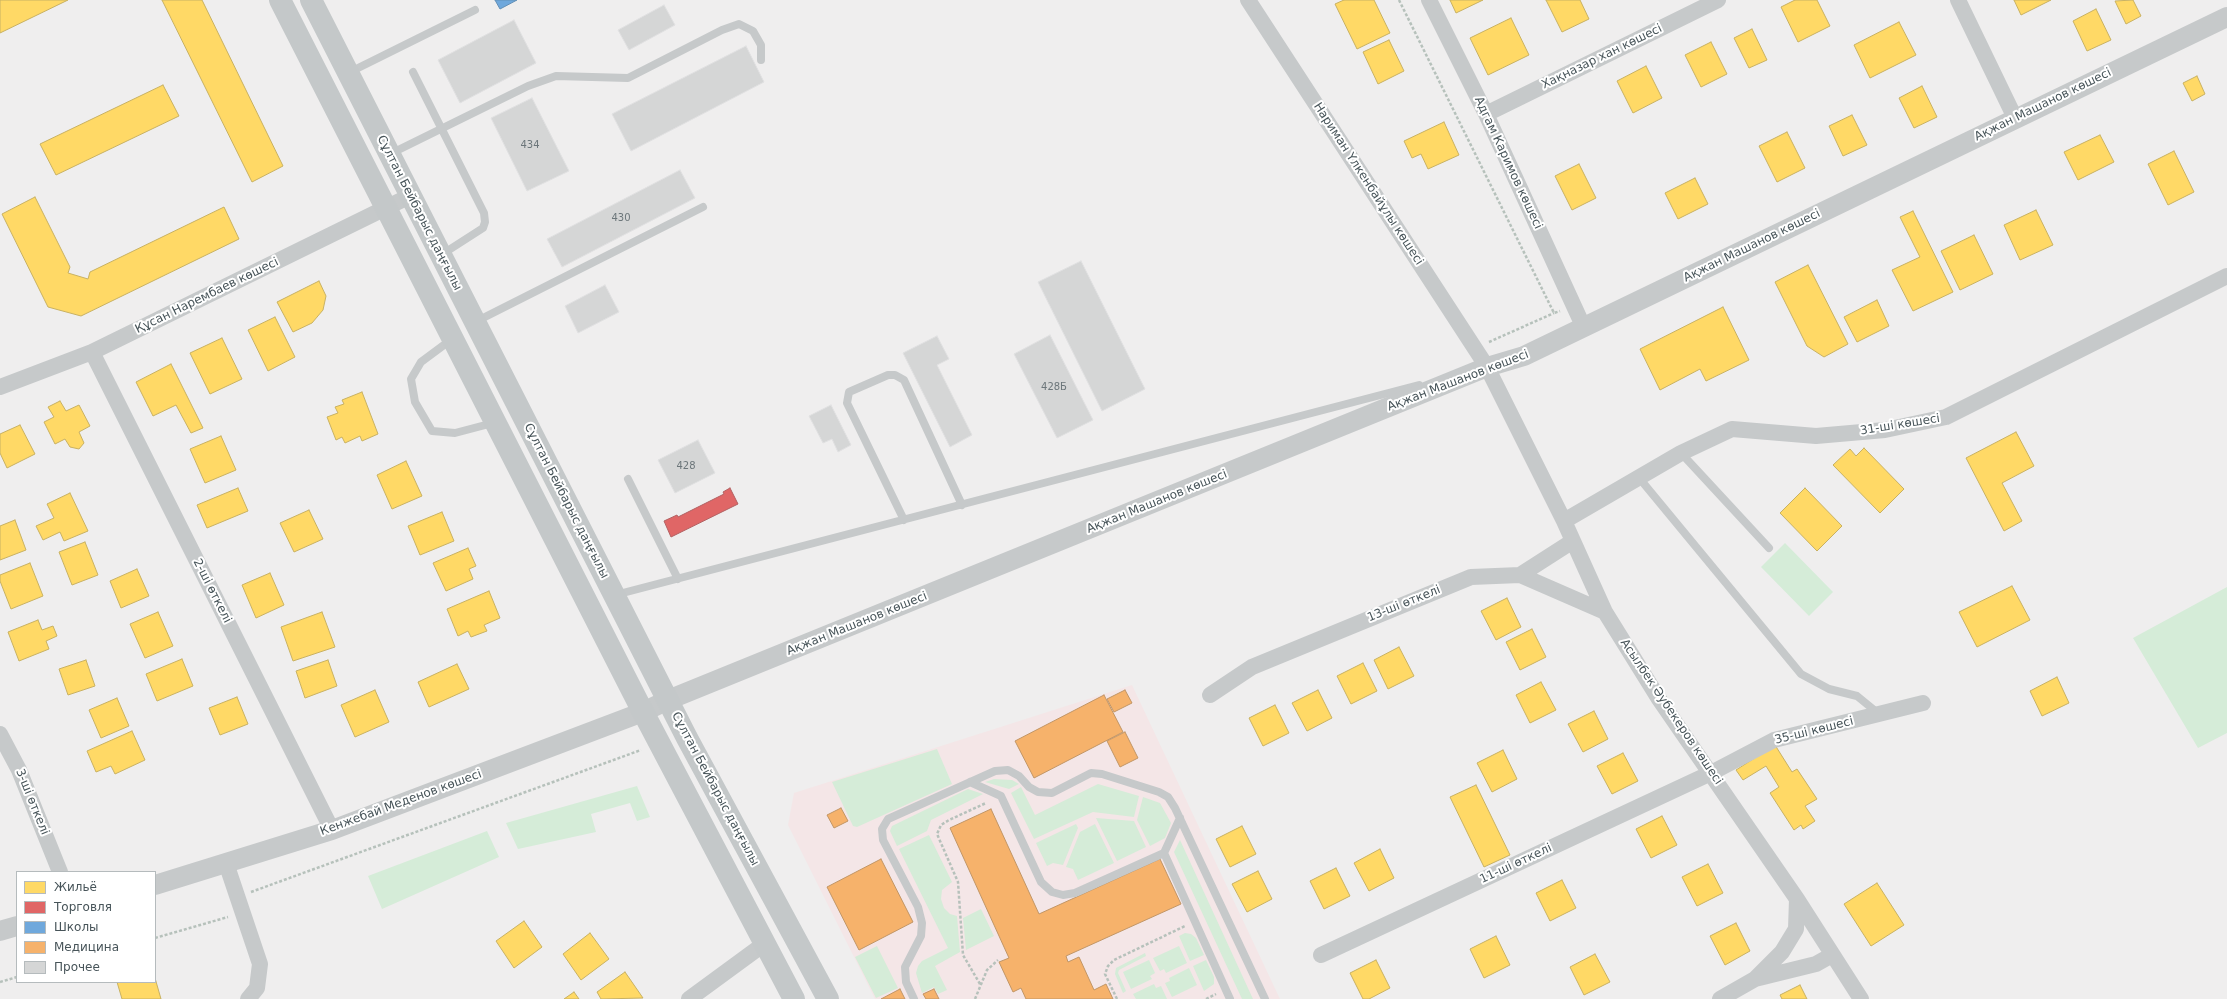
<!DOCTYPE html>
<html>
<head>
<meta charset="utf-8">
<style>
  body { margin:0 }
  #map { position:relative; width:2227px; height:999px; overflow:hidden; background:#efeeee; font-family:"DejaVu Sans",sans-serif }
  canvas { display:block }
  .legend { position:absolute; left:16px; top:871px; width:140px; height:112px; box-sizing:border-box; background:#fff; border:1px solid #b5bbbd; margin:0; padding:5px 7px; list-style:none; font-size:12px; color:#475459 }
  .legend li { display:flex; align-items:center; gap:8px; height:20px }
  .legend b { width:20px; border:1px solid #b5bbbd }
</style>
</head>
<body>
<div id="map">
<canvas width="2227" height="999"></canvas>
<ul class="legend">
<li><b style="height:11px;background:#ffd966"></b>Жильё</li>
<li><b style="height:11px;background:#e06666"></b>Торговля</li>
<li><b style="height:11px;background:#6fa8dc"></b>Школы</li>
<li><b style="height:11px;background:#f6b26b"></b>Медицина</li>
<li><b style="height:11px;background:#d5d6d6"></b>Прочее</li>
</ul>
</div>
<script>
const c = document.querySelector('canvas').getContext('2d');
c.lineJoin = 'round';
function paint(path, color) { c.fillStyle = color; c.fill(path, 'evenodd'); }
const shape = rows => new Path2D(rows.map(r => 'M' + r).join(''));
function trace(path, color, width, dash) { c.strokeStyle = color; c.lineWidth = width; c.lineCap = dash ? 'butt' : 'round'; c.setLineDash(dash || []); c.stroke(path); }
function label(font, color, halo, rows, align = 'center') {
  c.font = font + ' "DejaVu Sans",sans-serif'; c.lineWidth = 4; c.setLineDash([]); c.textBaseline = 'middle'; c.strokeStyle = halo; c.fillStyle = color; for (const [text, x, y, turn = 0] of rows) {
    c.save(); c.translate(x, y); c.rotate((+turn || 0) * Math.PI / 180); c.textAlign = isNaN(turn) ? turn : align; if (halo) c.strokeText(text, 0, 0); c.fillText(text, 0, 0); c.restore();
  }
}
paint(shape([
  [1132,685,1280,999,875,999,788,825,794,793]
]), '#f4e6e7');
paint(shape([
  [1785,543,1833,592,1809,616,1761,567],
  [2227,587,2227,733,2198,748,2133,638],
  [937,749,952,784,857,827,853,826,832,782],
  [994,779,1012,780,1019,784,1009,789,985,782],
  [1098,784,1139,796,1134,817,1093,812,1034,839,1011,793,1021,787,1035,815],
  [637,786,650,817,637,821,630,803,591,814,596,832,518,849,506,823],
  [968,789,983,794,931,820,927,831,897,846,890,831,892,826],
  [1143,797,1160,803,1171,823,1165,838,1150,846,1137,820],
  [1096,818,1134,821,1146,847,1117,861],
  [1076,824,1078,828,1063,865,1053,863,1047,866,1036,843],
  [1095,824,1114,863,1078,880,1073,869,1066,867,1080,832],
  [487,831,499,857,382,909,368,876],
  [929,835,952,882,942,890,941,899,944,908,950,914,957,916,960,952,935,966,947,990,938,994,934,987,922,993,916,973,918,966,922,961,948,948,899,849],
  [1180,840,1253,999,1242,999,1174,852],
  [981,909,994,936,966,950,963,918],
  [1185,933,1191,934,1196,938,1204,955,1190,961,1179,936],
  [877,946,898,988,876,998,855,957],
  [1179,946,1187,963,1166,973,1164,969,1160,971,1153,958],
  [1145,953,1146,956,1119,970,1118,973,1126,991,1123,993,1115,974,1116,968],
  [1149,960,1155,973,1150,976,1152,979,1131,989,1123,972],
  [1206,960,1214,977,1214,984,1204,991,1193,966],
  [1189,968,1197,985,1172,997,1165,983,1170,981,1169,978],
  [1154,984,1156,988,1161,986,1167,999,1136,999,1133,994]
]), '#d5ecd8');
const homes = shape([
  [0,0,68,0,0,33,0,0],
  [162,0,202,0,283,166,252,182,162,0],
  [1344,0,1374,0,1390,33,1357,49,1335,4,1344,0],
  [1450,0,1483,0,1456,13,1450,0],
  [1546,0,1580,0,1589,19,1562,32,1546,0],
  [1795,0,1817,0,1830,26,1798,42,1781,7,1795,0],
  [2014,0,2051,0,2021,15,2014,0],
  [2133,0,2141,16,2126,24,2115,1,2133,0],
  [2096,9,2111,40,2087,51,2073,21,2096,9],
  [1511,18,1529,55,1488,75,1470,38,1511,18],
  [1899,22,1916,55,1870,78,1854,45,1899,22],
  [1752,29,1767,60,1749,68,1734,38,1752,29],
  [1389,40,1404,71,1378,84,1363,52,1389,40],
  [1711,42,1727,74,1701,87,1685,55,1711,42],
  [1646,66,1662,98,1633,113,1617,81,1646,66],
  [2197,76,2205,94,2192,101,2183,83,2197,76],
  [163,85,179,116,56,175,40,144,163,85],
  [1922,86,1937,117,1914,128,1899,98,1922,86],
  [1852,115,1867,145,1843,156,1829,126,1852,115],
  [1444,122,1459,155,1428,169,1421,154,1412,158,1404,141,1444,122],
  [1787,132,1805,168,1777,182,1759,146,1787,132],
  [2100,135,2114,162,2078,180,2064,152,2100,135],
  [2174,151,2194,192,2168,205,2148,164,2174,151],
  [1579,164,1596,198,1572,210,1555,176,1579,164],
  [1695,178,1708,204,1678,219,1665,193,1695,178],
  [35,197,70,267,68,273,88,279,90,272,224,207,239,239,81,316,48,307,2,214,35,197],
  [2036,210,2053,245,2020,260,2004,225,2036,210],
  [1913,211,1953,292,1913,311,1892,270,1920,257,1900,217,1913,211],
  [1974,235,1993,274,1960,290,1941,251,1974,235],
  [1808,265,1848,344,1824,357,1807,346,1775,282,1808,265],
  [319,281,326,296,323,310,312,323,293,332,277,302,319,281],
  [1877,300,1889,326,1857,342,1844,317,1877,300],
  [1723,307,1749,360,1706,381,1700,369,1660,390,1640,349,1723,307],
  [275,317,295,357,268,371,248,330,275,317],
  [222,338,242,379,210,394,190,353,222,338],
  [171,364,203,428,191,433,176,405,153,416,136,382,171,364],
  [362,392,378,434,362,441,360,436,345,443,342,437,336,440,327,417,338,413,335,407,344,404,342,400,362,392],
  [60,401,66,411,79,405,90,426,79,432,84,443,79,449,70,447,65,439,55,444,44,422,54,417,48,407,60,401],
  [20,425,35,454,7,468,0,453,0,434,20,425],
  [2016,432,2034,466,2002,483,2022,521,2004,531,1966,458,2016,432],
  [221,436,236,470,205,483,190,449,221,436],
  [1864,448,1904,489,1880,513,1833,465,1850,449,1856,456,1864,448],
  [406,461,422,496,392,509,377,475,406,461],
  [238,488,248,511,207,528,197,505,238,488],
  [1805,488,1842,526,1817,551,1780,513,1805,488],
  [70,493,88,531,64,541,60,532,43,540,36,526,54,518,47,504,70,493],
  [309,510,323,539,294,552,280,523,309,510],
  [442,512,454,541,420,555,408,526,442,512],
  [15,520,26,550,0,560,0,526,15,520],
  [85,542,98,575,72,585,59,552,85,542],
  [468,548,476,566,469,569,473,579,446,591,433,563,468,548],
  [30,563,43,596,11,609,0,581,0,575,30,563],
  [137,569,149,596,121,608,110,581,137,569],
  [270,573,284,605,256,618,242,585,270,573],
  [2012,586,2030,620,1977,647,1959,612,2012,586],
  [489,591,500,618,484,625,487,631,471,637,468,631,458,636,447,609,489,591],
  [1507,598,1521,627,1496,640,1481,611,1507,598],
  [158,612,173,646,145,658,130,624,158,612],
  [322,612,335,647,293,661,281,627,322,612],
  [38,620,42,630,53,626,57,636,46,641,49,649,19,661,8,632,38,620],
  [1532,629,1546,657,1520,670,1506,642,1532,629],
  [1399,647,1414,676,1388,689,1374,660,1399,647],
  [182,659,193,686,157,701,146,674,182,659],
  [86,660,95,686,68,695,59,669,86,660],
  [328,660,337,686,305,698,296,671,328,660],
  [1363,663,1377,691,1351,704,1337,676,1363,663],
  [457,664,469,689,429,707,418,682,457,664],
  [2057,677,2069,703,2042,716,2030,691,2057,677],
  [1541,682,1556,710,1530,723,1516,695,1541,682],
  [375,690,389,722,355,737,341,705,375,690],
  [1318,690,1332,718,1307,731,1292,703,1318,690],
  [237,697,248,724,220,735,209,708,237,697],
  [117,698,129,726,101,738,89,710,117,698],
  [1275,705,1289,733,1263,746,1249,718,1275,705],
  [1594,711,1608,739,1583,752,1568,724,1594,711],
  [132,731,145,760,115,774,111,766,96,772,87,751,132,731],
  [1775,745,1792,772,1797,769,1817,799,1805,806,1815,821,1803,829,1801,825,1794,830,1770,793,1779,787,1766,766,1743,780,1736,770,1775,745],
  [1503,750,1517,779,1492,792,1477,763,1503,750],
  [1623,753,1638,781,1612,794,1597,766,1623,753],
  [1476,785,1510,855,1484,867,1450,797,1476,785],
  [1662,816,1677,845,1651,858,1636,829,1662,816],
  [1242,826,1256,854,1230,867,1216,839,1242,826],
  [1380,849,1394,878,1369,891,1354,863,1380,849],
  [1708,864,1723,893,1697,906,1682,877,1708,864],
  [1336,868,1350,896,1324,909,1310,881,1336,868],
  [1258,871,1272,899,1247,912,1232,884,1258,871],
  [1562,880,1576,908,1550,921,1536,893,1562,880],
  [1877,883,1904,925,1871,946,1844,904,1877,883],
  [524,921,542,947,514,968,496,941,524,921],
  [1736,923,1750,951,1725,965,1710,936,1736,923],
  [590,933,609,959,581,980,563,954,590,933],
  [1496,936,1510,965,1484,978,1470,949,1496,936],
  [1595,954,1610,982,1584,995,1570,967,1595,954],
  [1376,960,1390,988,1369,999,1363,999,1350,973,1376,960],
  [625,972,643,998,601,999,597,992,625,972],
  [155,978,161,999,122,999,117,982,155,982,155,978],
  [1800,985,1807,999,1782,999,1780,995,1800,985],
  [574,992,579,999,564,999,574,992]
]);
paint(homes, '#ffd966');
trace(homes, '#c8b162', 1);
const shops = shape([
  [730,488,738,504,671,537,664,521,677,515,678,517,724,494,723,492,730,488]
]);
paint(shops, '#e06666');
trace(shops, '#b26162', 1);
const schools = shape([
  [495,0,517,0,500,9,495,0]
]);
paint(schools, '#6fa8dc');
trace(schools, '#638fb5', 1);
const health = shape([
  [1125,690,1132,703,1114,712,1107,699,1125,690],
  [1104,695,1123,732,1034,778,1015,741,1104,695],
  [1125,732,1138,758,1120,767,1107,741,1125,732],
  [841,808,848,821,834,828,827,815,841,808],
  [991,809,1039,914,1160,859,1181,904,1066,956,1068,962,1079,957,1094,990,1106,984,1113,999,1026,999,1021,988,1013,992,999,962,1009,958,950,828,991,809],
  [881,859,913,922,859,950,827,887,881,859],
  [900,989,905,999,881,999,900,989],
  [934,989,939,999,926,999,923,994,934,989]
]);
paint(health, '#f6b26b');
trace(health, '#c29666', 1);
const building = shape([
  [664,5,675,25,629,50,618,30,664,5],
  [514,20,536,63,460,103,438,60,514,20],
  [746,46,764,82,631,151,612,114,746,46],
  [532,98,569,171,527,191,491,118,532,98],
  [680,170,695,198,562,267,547,239,680,170],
  [1081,261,1145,389,1102,411,1038,282,1081,261],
  [605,285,619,312,578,333,565,306,605,285],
  [1050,335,1093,420,1057,438,1014,354,1050,335],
  [937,336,949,359,937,365,972,435,950,447,903,353,937,336],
  [831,405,851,445,838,452,832,439,823,443,809,416,831,405],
  [698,440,715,473,675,493,658,460,698,440]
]);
paint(building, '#d5d6d6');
trace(building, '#e0e0e1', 1);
trace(shape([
  [1399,0,1554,313,1560,311],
  [1489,342,1554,313],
  [251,892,641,750],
  [155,938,228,917],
  [0,982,17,977],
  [980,984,963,955,958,882,937,834,941,825,949,820,986,803],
  [975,999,987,970,998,960],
  [1117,999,1105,974,1108,966,1114,960,1185,926],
  [1206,999,1216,994]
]), '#b6c1bb', 2.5, [3, 2]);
trace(shape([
  [413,72,484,213,485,222,483,228,441,255],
  [348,73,475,10],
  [390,154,528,86,556,76,628,78,722,30,739,24,753,31,761,45,761,60],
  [475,322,703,207],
  [452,339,421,362,411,379,415,402,432,431,455,433,493,423],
  [1681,453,1769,548],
  [628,479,678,579],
  [1640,479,1801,674,1829,689,1857,696,1879,714],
  [904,520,847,403,849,392,888,375,895,375,904,380,962,505],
  [615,595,1419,385],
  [970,782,1001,796,1041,882,1052,892,1063,895,1075,893,1164,853,1230,999],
  [1164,853,1180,818],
  [914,999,906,982,905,967,921,936,922,923,918,907,883,840,882,829,888,819,995,771,1008,770,1019,776,1029,787,1038,792,1052,793,1091,773,1102,774,1159,792,1168,797,1175,808,1265,999]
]), '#c6c9ca', 8);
trace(shape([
  [1248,0,1487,367,1564,521,1605,612,1659,699,1797,899,1861,999],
  [1429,0,1486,114,1584,328],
  [1958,0,2015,118],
  [1486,114,1718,0],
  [92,352,332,830],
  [0,387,92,352,410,196],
  [1564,521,1681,453,1732,429,1816,436,1885,430,1946,417,2227,276],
  [1520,575,1573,541],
  [1210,695,1252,667,1471,577,1520,575,1605,612],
  [0,734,19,770,60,872],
  [226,863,260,964,257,988,248,999],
  [1321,955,1711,773,1774,740,1923,703],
  [1755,979,1782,952,1796,929,1797,899],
  [689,999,764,944],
  [1720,999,1755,979,1816,964,1832,955]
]), '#c6c9ca', 16);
trace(shape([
  [155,885,332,830,643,712,668,700,1487,367,1524,356,2227,17],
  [0,931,17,926]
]), '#c6c9ca', 20);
trace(shape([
  [280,0,643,712,794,999],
  [311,0,687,738,828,999]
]), '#c4c8c9', 22);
label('10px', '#6c767a', null, [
  ["434",530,145],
  ["430",621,218],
  ["428Б",1054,387],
  ["428",686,466]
]);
label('12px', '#475459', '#fff', [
  ["Хақназар хан көшесі",1602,57,-26],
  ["Ақжан Машанов көшесі",2043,105,-26],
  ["Адгам Каримов көшесі",1508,163,65],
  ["Нариман Үлкенбайұлы көшесі",1368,184,57],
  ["Сұлтан Бейбарыс даңғылы",419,213,63],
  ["Ақжан Машанов көшесі",1752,246,-26],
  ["Құсан Нарембаев көшесі",207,296,-26],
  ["Ақжан Машанов көшесі",1458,381,-21],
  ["31-ші көшесі",1900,425,-9],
  ["Сұлтан Бейбарыс даңғылы",566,501,63],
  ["Ақжан Машанов көшесі",1157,502,-22],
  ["2-ші өткелі",212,591,63],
  ["13-ші өткелі",1404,604,-22],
  ["Ақжан Машанов көшесі",857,624,-22],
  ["Асылбек Әубекеров көшесі",1671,712,56],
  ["35-ші көшесі",1814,731,-14],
  ["Сұлтан Бейбарыс даңғылы",715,789,62],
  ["3-ші өткелі",32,802,68],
  ["Кенжебай Меденов көшесі",401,803,-20],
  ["11-ші өткелі",1516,864,-25]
]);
</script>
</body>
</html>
